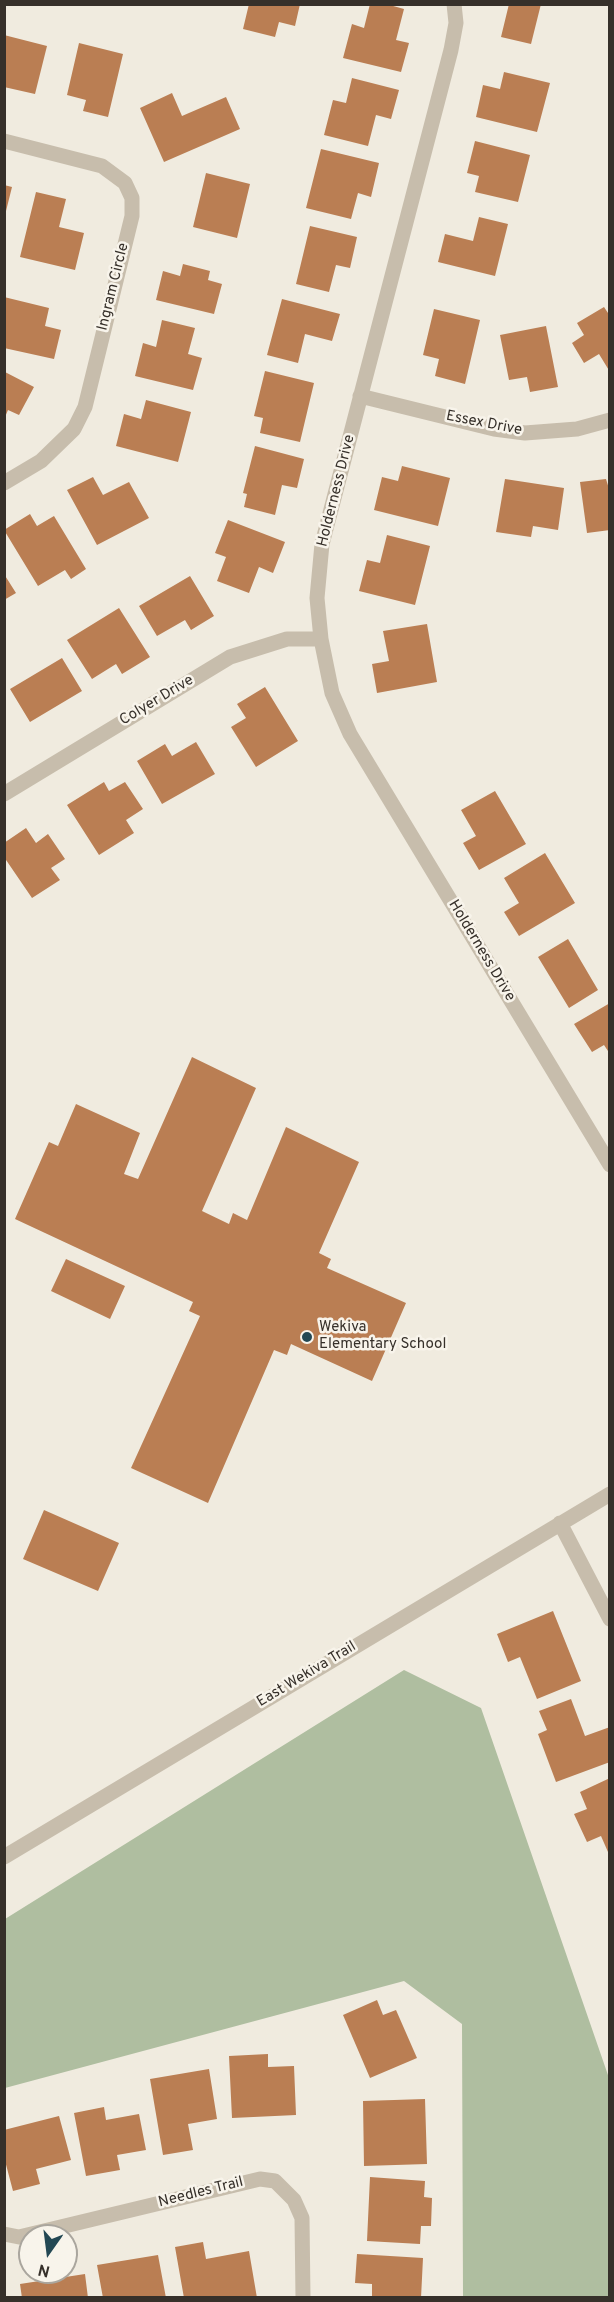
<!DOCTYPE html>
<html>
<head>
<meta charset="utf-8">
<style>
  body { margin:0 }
  #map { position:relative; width:614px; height:2302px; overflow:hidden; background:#f0ebdf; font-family:Overpass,sans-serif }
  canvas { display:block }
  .frame { position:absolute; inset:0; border:6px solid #36302a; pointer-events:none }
  .north { position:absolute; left:18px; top:2224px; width:60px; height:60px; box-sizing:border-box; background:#f8f4eb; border:2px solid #aaa69e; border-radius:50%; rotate:194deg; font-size:16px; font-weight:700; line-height:24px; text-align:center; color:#36302a }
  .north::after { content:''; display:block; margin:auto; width:21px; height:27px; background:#234854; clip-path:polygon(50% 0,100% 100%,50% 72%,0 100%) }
</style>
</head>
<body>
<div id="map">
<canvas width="614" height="2302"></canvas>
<div class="frame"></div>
<div class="north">N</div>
</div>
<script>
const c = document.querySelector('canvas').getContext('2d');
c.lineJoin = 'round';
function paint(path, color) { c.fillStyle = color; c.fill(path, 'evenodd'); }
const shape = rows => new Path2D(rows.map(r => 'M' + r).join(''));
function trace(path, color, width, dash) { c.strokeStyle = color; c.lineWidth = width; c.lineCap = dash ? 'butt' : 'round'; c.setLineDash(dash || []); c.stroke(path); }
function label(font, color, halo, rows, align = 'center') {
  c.font = font + ' Overpass,sans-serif'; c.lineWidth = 5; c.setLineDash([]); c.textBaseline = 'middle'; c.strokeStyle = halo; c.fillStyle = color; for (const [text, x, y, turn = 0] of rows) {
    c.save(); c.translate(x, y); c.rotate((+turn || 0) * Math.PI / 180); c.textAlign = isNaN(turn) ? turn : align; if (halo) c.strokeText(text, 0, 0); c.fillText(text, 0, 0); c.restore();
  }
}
paint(shape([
  [404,1670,481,1708,609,2078,609,2297,463,2297,462,2024,404,1981,5,2088,5,1919]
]), '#afbea0');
paint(shape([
  [249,4,300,4,295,26,279,22,275,37,243,29],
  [370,4,386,4,404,9,396,40,409,43,401,72,343,58,352,24,364,28],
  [509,4,541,4,531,44,501,37],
  [4,35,47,46,35,94,4,87],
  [79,43,123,54,108,117,83,111,86,100,67,95],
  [504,72,550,83,537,132,476,117,483,85,500,89],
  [352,78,399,90,391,119,376,115,368,146,324,135,333,100,346,103],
  [172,93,182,116,226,97,240,129,164,162,140,108],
  [475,141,530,155,518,202,475,192,479,176,467,173],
  [321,149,379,163,371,197,358,193,351,219,306,208],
  [206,173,250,184,237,238,193,227],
  [4,185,12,187,5,215,4,214],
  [36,192,66,199,59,227,84,233,75,270,20,257],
  [479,217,508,224,495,276,438,262,445,234,473,241],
  [310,226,357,237,350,268,336,265,329,292,296,284],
  [183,264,210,271,208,280,222,284,214,314,156,300,163,271,180,276],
  [4,297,49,308,45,326,61,330,54,359,4,348],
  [282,299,340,314,332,341,305,334,298,363,267,355],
  [604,307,610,316,610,372,599,354,584,363,572,343,584,335,577,323],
  [434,309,480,320,465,384,435,376,439,359,423,355],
  [162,320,195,328,188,354,202,358,193,390,135,376,143,343,156,347],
  [546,326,558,387,530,392,527,377,509,380,500,335],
  [265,371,314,383,300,442,260,433,263,418,254,416],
  [5,372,34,387,19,415,8,410,5,417],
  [146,400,191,412,178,462,116,446,124,414,141,419],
  [255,446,304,459,297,488,282,485,275,515,244,507,247,494,243,493],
  [402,466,450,478,438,526,374,510,382,477,398,481],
  [93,477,103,495,129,482,149,518,97,545,67,490],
  [505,479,564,488,558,530,533,526,531,537,496,532],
  [606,479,610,492,610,530,587,533,580,482],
  [30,514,37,526,54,516,86,569,71,579,65,570,38,586,4,530],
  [228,520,285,542,273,573,259,567,249,593,217,581,226,557,215,553],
  [387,535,430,546,415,605,359,591,367,560,380,563],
  [4,574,16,593,4,600],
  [190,576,214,616,191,630,185,620,157,636,139,606],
  [119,608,150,657,122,674,116,664,92,679,67,640],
  [427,624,437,682,377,693,372,664,389,661,383,631],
  [62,658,82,691,30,722,10,689],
  [265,687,298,741,256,767,231,727,246,718,237,704],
  [196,742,215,774,162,804,137,761,165,744,172,756],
  [104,782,109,791,125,782,143,809,126,820,134,833,99,855,67,805],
  [495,791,526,844,479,870,463,843,476,836,461,810],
  [26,828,36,843,48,834,65,859,51,868,60,880,32,898,4,857,4,843],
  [545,853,575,903,519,936,504,912,519,903,504,878],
  [568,939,598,990,569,1008,538,957],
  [610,1003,610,1054,604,1045,592,1052,574,1024],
  [192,1057,256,1088,202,1211,229,1224,233,1213,247,1220,286,1127,359,1162,319,1253,331,1259,327,1268,406,1303,372,1381,291,1344,287,1355,274,1350,208,1503,131,1468,200,1316,189,1311,193,1302,15,1219,49,1142,58,1146,76,1104,140,1133,124,1174,138,1179],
  [66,1259,125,1286,110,1319,51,1291],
  [44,1510,119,1543,98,1591,23,1559],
  [553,1611,581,1681,537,1699,520,1657,508,1662,497,1634],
  [571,1699,585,1736,610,1727,610,1762,556,1782,538,1734,547,1730,539,1711],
  [610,1778,610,1851,608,1852,601,1836,587,1842,574,1814,587,1809,580,1792],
  [377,2000,383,2015,396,2010,417,2058,370,2078,343,2015],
  [268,2054,268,2067,294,2066,296,2115,232,2118,229,2056],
  [209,2069,217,2119,188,2124,193,2150,163,2155,150,2079],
  [425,2099,427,2164,364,2166,363,2101],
  [104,2107,106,2120,139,2114,146,2150,117,2155,120,2170,86,2176,74,2113],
  [59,2116,71,2160,36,2169,40,2184,13,2191,4,2157,4,2130],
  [370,2177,425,2181,424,2197,432,2198,431,2226,421,2226,420,2244,367,2241],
  [203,2242,206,2259,249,2251,257,2298,184,2298,175,2247],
  [357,2254,423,2258,421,2298,372,2298,372,2284,355,2283],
  [158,2255,166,2298,103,2298,97,2265],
  [85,2274,88,2298,22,2298,20,2284]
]), '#ba7e53');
trace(shape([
  [454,4,456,23,451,50,322,544,317,598,321,639,332,693,350,734,610,1165],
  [4,141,102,166,125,183,132,198,132,216,85,407,74,429,41,461,4,483],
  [360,396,494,429,525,433,577,429,610,420],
  [4,794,230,657,287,639,321,639],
  [560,1523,610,1619],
  [4,1857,610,1494],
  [4,2234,19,2237,260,2179,275,2181,294,2200,302,2218,303,2298]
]), '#c7bdac', 15);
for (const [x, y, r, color] of [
  [307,1337,6,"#234854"]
]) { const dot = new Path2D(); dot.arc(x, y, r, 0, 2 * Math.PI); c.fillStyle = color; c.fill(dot); trace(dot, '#f8f4eb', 2); }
label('15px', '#36302a', '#f8f4eb', [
  ["Ingram Circle",114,287,-76],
  ["Essex Drive",484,424,11],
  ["Holderness Drive",337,491,-76],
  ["Colyer Drive",157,701,-31],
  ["Holderness Drive",481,951,59],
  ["East Wekiva Trail",307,1675,-31],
  ["Needles Trail",201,2193,-14]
]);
label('15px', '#36302a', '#f8f4eb', [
  ["Wekiva",319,1328],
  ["Elementary School",319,1345]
], 'left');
</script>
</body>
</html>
